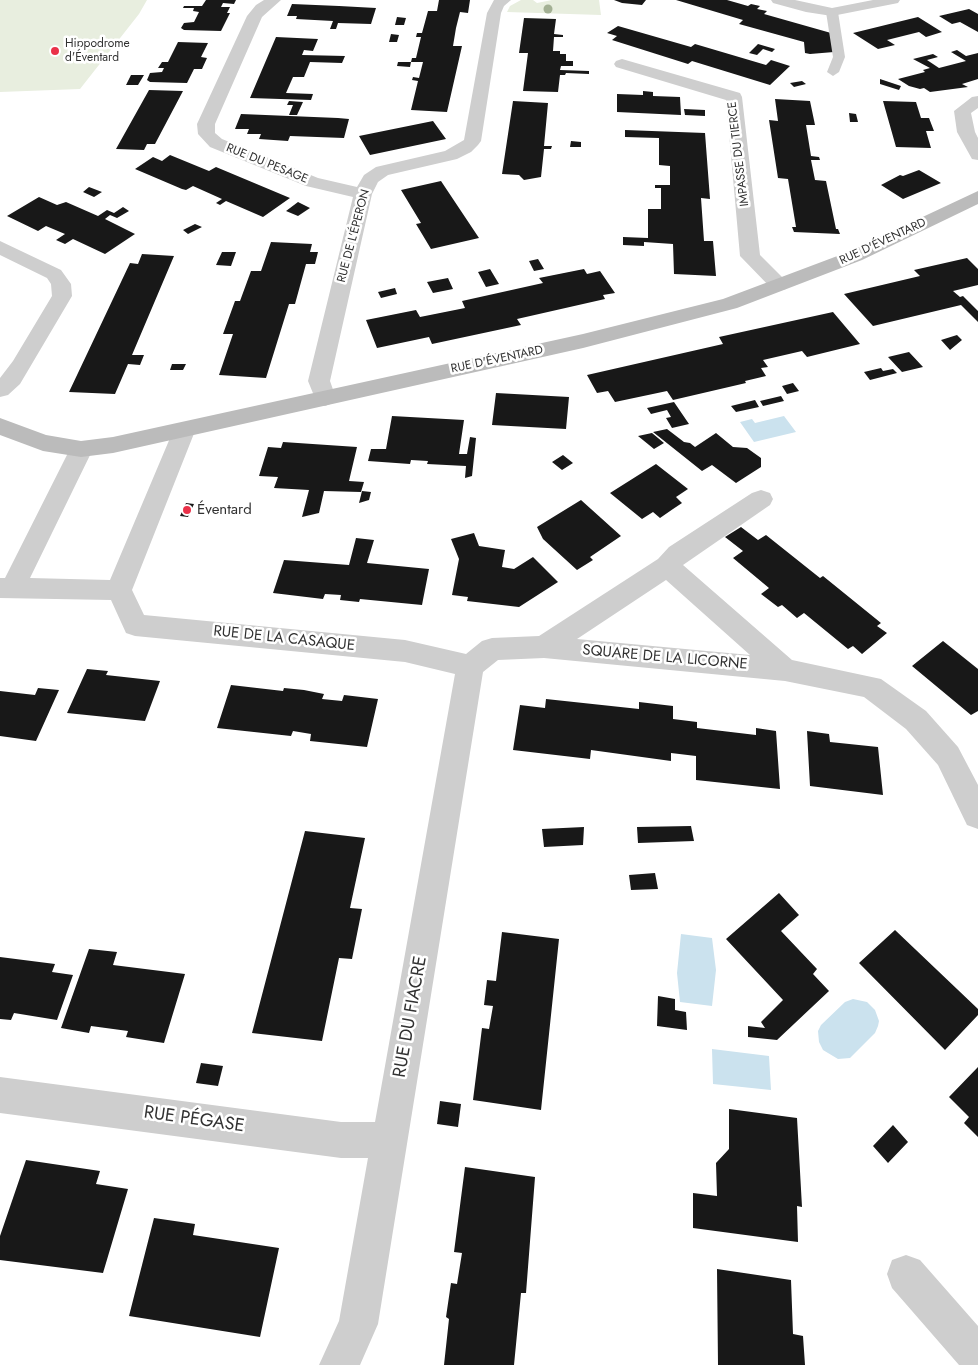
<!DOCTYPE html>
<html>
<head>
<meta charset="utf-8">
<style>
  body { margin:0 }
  canvas { display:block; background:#fff }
</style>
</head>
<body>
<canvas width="978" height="1365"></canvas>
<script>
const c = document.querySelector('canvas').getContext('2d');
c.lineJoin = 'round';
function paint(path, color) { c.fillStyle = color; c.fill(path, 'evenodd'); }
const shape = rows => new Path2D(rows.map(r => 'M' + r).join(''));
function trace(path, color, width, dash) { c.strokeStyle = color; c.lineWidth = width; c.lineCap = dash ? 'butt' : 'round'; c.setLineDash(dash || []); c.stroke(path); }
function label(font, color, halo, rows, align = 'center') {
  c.font = font + ' Jost,sans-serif'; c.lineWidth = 5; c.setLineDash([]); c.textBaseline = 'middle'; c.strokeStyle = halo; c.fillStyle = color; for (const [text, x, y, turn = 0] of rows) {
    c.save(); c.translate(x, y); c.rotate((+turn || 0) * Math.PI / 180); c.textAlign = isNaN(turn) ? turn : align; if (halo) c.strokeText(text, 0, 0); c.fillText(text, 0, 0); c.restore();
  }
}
paint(shape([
  [0,0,147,0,139,14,80,89,0,92],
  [521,0,533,0,537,3,552,0,599,0,601,15,507,12,510,6]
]), '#e8eedf');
paint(shape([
  [784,416,796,432,754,442,740,422,752,419,755,423],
  [681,934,712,938,716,970,712,1006,680,1002,677,973],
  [853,999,867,1002,875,1010,879,1021,878,1026,875,1033,850,1058,838,1059,823,1050,819,1042,818,1031,821,1025,845,1002],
  [712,1049,769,1056,771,1090,713,1084]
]), '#cbe2ee');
paint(shape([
  [206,0,236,0,234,4,223,3,221,7,230,7,227,13,230,13,221,31,184,30,181,28,184,23,194,22,199,12,193,11,194,8,183,8,184,6,202,6],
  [439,0,470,0,468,13,460,12,456,28,453,46,462,46,447,112,411,110,418,81,412,80,413,77,419,78,423,62,411,62,412,58,416,58,421,37,416,37,417,33,422,33,428,11,437,11],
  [614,0,646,0,642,5,622,3],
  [676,0,727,0,748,6,751,4,760,6,757,9,767,11,764,14,831,33,834,52,810,54,805,53,804,42,739,24,743,20],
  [292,4,339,6,376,8,371,24,338,23,336,29,330,29,333,21,296,19,297,16,287,16],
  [969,9,978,14,978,32,960,22,952,24,939,16],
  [397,17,406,18,404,25,395,25],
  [918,17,942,32,926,37,919,32,887,40,895,45,878,49,853,33],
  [524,18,556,19,554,34,563,35,563,37,554,37,553,51,560,51,560,54,566,54,566,61,573,61,573,66,561,66,560,70,589,71,589,74,566,73,565,75,560,75,558,92,523,91,528,53,519,53],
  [618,26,691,47,695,44,766,65,771,60,790,66,770,85,692,61,688,64,612,40,617,36,607,33],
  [391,34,399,35,397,42,389,42],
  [276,37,318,39,313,51,304,50,302,55,345,56,342,63,310,62,304,77,293,77,286,93,313,94,311,100,250,98],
  [178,42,208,43,201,57,207,58,202,69,194,69,187,83,150,82,147,80,150,73,162,72,164,68,158,68,162,62,168,62],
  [758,44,775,49,772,52,763,49,757,55,749,53],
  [957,50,966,56,978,53,978,79,962,84,968,87,930,92,924,88,920,89,909,86,898,79,925,72,923,70,930,68,913,59,933,54,938,57,927,60,939,68,966,61,951,52],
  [398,62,411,62,410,67,397,66],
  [131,75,144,75,138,85,126,85],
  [880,79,901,86,899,90,880,84],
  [802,81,806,84,794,87,790,83],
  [149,90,183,91,155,144,147,144,144,150,116,149],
  [643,91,653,92,653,96,680,97,681,115,617,112,617,94,643,95],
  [775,99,810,101,815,125,806,125,811,156,819,157,820,160,811,160,815,180,826,181,836,229,838,229,840,234,794,232,792,227,796,227,788,179,778,178,769,120,778,121],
  [289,101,303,102,297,115,289,115,293,105,287,105],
  [513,101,548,103,544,146,552,146,551,149,544,149,541,177,524,180,519,175,502,174],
  [883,101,916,102,921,118,929,118,934,131,926,131,931,148,896,147],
  [684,109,705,110,705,116,685,115],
  [849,113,856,114,858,122,850,122],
  [241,114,338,118,349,119,344,138,290,136,288,141,259,139,261,134,247,134,249,129,235,129],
  [433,121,446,139,370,155,359,136],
  [625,130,705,133,710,199,701,198,704,241,713,241,716,276,674,274,673,244,644,242,644,246,623,245,623,237,648,238,648,209,661,209,661,188,655,188,655,185,670,185,670,166,659,165,659,138,625,137],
  [571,141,581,142,581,147,570,147],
  [170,155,209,171,216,167,290,198,263,217,226,201,220,205,216,203,222,199,193,186,186,190,182,189,135,169,153,157,162,161],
  [919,170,941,183,903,199,881,185,900,175,903,176],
  [441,181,479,238,431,249,416,224,421,223,401,190],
  [89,187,102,192,94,197,83,192],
  [39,197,57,205,66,202,98,216,107,210,114,213,123,207,129,211,117,218,110,215,105,219,135,234,105,254,73,239,65,244,56,240,65,234,46,226,38,231,7,216],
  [298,202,310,208,298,216,286,211],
  [195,224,202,227,188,234,183,230],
  [271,242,312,244,310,252,318,252,315,264,306,264,295,304,289,304,266,378,219,375,233,334,223,334,235,301,240,301,251,271,261,271],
  [222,252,236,252,231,266,216,265],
  [142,254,174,256,132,355,144,355,140,365,128,364,115,394,69,392,130,263,138,264],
  [967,258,978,269,978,285,953,291,960,297,963,296,978,311,978,322,961,305,873,326,844,294,920,276,914,270],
  [538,259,544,269,534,271,529,261],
  [490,269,499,284,486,287,478,272],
  [584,269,587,274,600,271,615,293,603,295,605,299,517,319,521,325,432,344,429,337,377,348,366,320,416,310,420,317,465,308,462,301,543,283,539,278],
  [448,278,453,289,433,293,427,282],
  [395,288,397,294,381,298,378,292],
  [833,312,860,344,807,357,802,351,763,360,768,367,761,368,766,376,745,381,746,383,673,400,667,391,615,402,608,391,597,393,587,375,723,344,719,337],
  [957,335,962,340,950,350,941,340],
  [909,352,923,367,902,372,888,357],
  [172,364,186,364,183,370,170,370],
  [881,368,883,371,893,369,897,373,870,380,864,372],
  [793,383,799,391,787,394,782,386],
  [496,393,569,397,566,429,492,425],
  [781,396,784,401,763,406,760,401],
  [755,400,759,407,736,412,731,406],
  [674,402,689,424,672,428,666,418,671,417,667,410,651,414,647,408],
  [392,416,464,420,459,454,467,454,470,437,476,438,472,476,465,478,466,466,427,464,428,461,411,460,410,464,368,461,371,449,386,449],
  [667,429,684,442,690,443,695,447,716,433,733,447,747,448,761,458,761,467,736,483,712,465,702,471,653,432],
  [652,433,664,443,654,449,638,436],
  [283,442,357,447,349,481,364,482,361,492,324,491,319,513,302,517,309,490,274,488,278,477,259,476,268,447,281,448],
  [563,455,573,463,562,470,552,462],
  [656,464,688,489,676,497,682,503,673,509,660,518,653,512,642,519,610,493],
  [362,491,371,492,369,500,359,503],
  [581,500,621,536,590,557,593,560,577,570,543,539,537,527],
  [186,503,194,504,188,517,180,516],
  [741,527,758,540,766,535,820,578,823,576,881,623,877,626,887,633,862,654,853,646,848,649,804,613,797,618,782,605,778,607,761,594,769,588,733,558,743,551,725,537],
  [474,533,479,546,505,550,502,567,514,569,533,557,558,582,519,607,467,601,468,597,452,595,459,559,451,539],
  [356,538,374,540,367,563,429,569,422,605,360,599,359,602,340,600,341,595,325,594,323,599,273,593,284,560,349,565],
  [943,641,978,669,978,711,971,715,912,666],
  [87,669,108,671,106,675,160,681,145,721,67,713],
  [231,685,283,691,284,688,304,690,324,694,322,699,342,701,344,695,378,699,367,747,310,741,311,734,293,731,291,736,217,728],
  [38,688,59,690,36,741,0,736,0,691,35,695],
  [546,699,639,709,639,702,673,706,673,719,697,722,697,728,756,735,756,728,776,731,780,789,696,780,696,756,671,753,671,761,591,750,590,759,513,750,520,705,545,708],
  [807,731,829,734,830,742,878,747,883,795,810,786],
  [691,826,694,841,638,843,637,827],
  [584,827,583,845,544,847,542,829],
  [305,831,365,838,350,908,362,909,352,959,339,958,322,1041,252,1033],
  [655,873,658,889,631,890,629,875],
  [779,893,799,915,781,931,817,969,813,974,829,991,777,1040,748,1037,748,1026,765,1028,761,1022,783,1000,726,939],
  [895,930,978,1009,978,1015,945,1050,859,963],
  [502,932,559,939,541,1110,473,1100,482,1028,489,1029,493,1006,484,1005,487,980,496,981],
  [89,949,117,952,113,965,185,974,164,1043,126,1037,128,1031,91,1026,89,1033,61,1028],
  [0,957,55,964,52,972,73,975,57,1020,14,1013,11,1020,0,1019],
  [658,996,675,999,675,1010,686,1012,687,1030,657,1026],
  [201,1063,223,1066,218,1086,196,1083],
  [978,1067,978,1137,964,1123,969,1117,949,1097],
  [440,1101,461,1104,458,1127,437,1124],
  [729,1109,797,1118,802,1207,797,1206,798,1242,693,1228,693,1193,717,1196,716,1163,729,1149],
  [893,1125,908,1142,888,1163,873,1146],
  [26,1160,100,1171,96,1184,128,1189,103,1273,0,1260,0,1236],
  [465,1167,535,1177,526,1293,521,1293,514,1365,444,1365,449,1319,446,1317,451,1283,457,1284,462,1253,454,1252],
  [154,1218,195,1224,193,1235,279,1248,260,1337,129,1316],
  [717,1269,791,1280,793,1334,803,1336,805,1365,718,1365]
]), '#181818');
paint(shape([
  [832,9,838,12,845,57,839,72,833,76,827,72,833,57,826,12,832,9]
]), '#cecece');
paint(shape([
  [264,0,281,0,262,17,215,124,215,133,222,139,318,178,357,187,364,175,376,167,445,151,464,140,487,13,494,0,511,0,504,6,501,13,481,141,478,145,471,152,457,159,388,175,378,182,372,194,330,381,336,398,333,403,325,406,317,403,308,381,353,197,306,186,210,147,198,134,197,124,247,16,256,5,264,0],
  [771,0,795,0,832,8,873,0,900,0,898,3,893,4,832,16,806,12,773,3,771,0],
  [622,59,740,93,742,97,760,255,786,281,789,285,786,289,779,291,772,289,740,256,726,100,616,67,614,64,616,61,622,59],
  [978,96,978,108,971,113,975,132,978,138,978,160,972,159,957,132,954,111,972,97,978,96],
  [0,241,61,270,71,284,72,296,20,384,8,395,0,397,0,378,13,361,52,296,51,284,47,278,0,255,0,241],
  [184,423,192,425,195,431,132,590,144,615,405,640,466,654,482,641,492,638,539,636,658,559,669,547,752,493,761,490,770,493,773,499,770,505,683,565,792,660,881,679,926,711,958,747,978,785,978,829,967,825,938,765,906,729,864,697,785,681,544,658,498,660,483,672,378,1324,360,1365,319,1365,339,1321,368,1158,341,1158,0,1113,0,1077,341,1122,375,1122,455,674,405,662,135,636,126,633,111,600,0,598,0,578,5,578,73,443,81,441,89,443,93,449,30,578,110,580,173,431,176,425,184,423],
  [666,580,750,655,577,639,666,580],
  [906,1255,920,1260,978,1326,978,1365,959,1365,892,1288,887,1274,892,1260,906,1255]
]), '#cecece');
paint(shape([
  [978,191,978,204,862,260,737,308,583,348,113,453,81,457,43,451,0,435,0,418,46,435,81,441,113,437,583,334,723,299,848,252,978,191]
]), '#bbb');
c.fillStyle = '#a3b094';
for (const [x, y] of [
  [548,9]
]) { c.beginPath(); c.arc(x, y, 4.5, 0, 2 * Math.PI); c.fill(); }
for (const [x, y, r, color] of [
  [55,51,5,"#ea3149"],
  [187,510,5,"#ea3149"]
]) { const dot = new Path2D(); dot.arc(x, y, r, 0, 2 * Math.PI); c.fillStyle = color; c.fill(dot); trace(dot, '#fff', 2); }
label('12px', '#313131', '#fff', [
  ["Hippodrome",65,44],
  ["d'Éventard",65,58]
], 'left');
label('12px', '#313131', '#fff', [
  ["IMPASSE DU TIERCE",739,154,-97],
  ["RUE DU PESAGE",267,164,22],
  ["RUE DE L'ÉPERON",354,236,-75],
  ["RUE D'ÉVENTARD",883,242,-25],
  ["RUE D'ÉVENTARD",497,360,-12]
]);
label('15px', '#313131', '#fff', [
  ["Éventard",197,510]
], 'left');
label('15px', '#313131', '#fff', [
  ["RUE DE LA CASAQUE",284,639,6],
  ["SQUARE DE LA LICORNE",665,658,5]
]);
label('18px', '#313131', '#fff', [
  ["RUE DU FIACRE",411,1017,-80],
  ["RUE PÉGASE",194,1120,8]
]);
</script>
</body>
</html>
